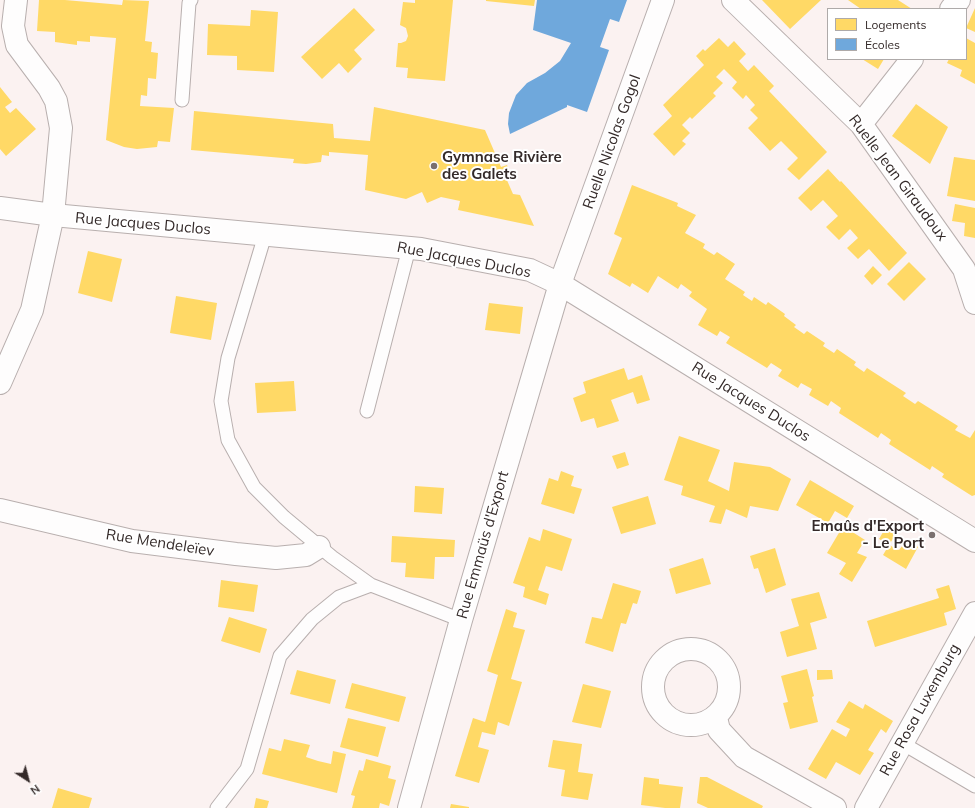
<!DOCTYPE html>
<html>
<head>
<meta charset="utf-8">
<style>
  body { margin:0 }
  #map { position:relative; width:975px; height:808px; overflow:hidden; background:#fbf2f1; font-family:Mulish,sans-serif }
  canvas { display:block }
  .legend { position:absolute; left:827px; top:8px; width:140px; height:52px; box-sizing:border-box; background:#fff; border:1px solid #aeaaa9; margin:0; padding:5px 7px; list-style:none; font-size:12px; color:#342a29 }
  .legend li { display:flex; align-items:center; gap:8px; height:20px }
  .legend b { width:20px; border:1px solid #aeaaa9 }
  .north { position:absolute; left:8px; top:760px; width:40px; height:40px; -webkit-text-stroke:3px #fff; paint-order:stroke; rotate:144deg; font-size:11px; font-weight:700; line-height:16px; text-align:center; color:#342a29 }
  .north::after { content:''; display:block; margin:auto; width:14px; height:18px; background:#342a29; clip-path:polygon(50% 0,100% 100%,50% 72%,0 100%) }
</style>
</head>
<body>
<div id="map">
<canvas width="975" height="808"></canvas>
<ul class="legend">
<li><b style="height:11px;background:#ffd966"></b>Logements</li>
<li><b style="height:11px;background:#6fa8dc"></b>Écoles</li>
</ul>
<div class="north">N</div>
</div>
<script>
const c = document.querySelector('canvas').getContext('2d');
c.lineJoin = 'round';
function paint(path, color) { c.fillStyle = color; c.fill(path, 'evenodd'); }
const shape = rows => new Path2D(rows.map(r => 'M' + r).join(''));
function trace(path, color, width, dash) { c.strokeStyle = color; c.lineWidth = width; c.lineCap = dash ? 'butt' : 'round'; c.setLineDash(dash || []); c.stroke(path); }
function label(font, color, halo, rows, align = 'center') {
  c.font = font + ' Mulish,sans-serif'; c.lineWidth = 4; c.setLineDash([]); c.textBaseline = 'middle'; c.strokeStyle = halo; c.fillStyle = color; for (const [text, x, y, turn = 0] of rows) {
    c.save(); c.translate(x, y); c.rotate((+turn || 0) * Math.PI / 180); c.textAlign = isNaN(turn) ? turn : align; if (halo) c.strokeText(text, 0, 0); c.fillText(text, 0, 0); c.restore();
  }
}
paint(shape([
  [39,0,65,0,122,5,123,0,149,1,145,41,152,42,151,52,158,53,156,79,148,78,147,96,141,95,140,106,174,108,170,142,158,141,157,147,137,149,124,147,106,140,116,38,90,36,90,42,77,41,77,45,55,42,55,32,37,31],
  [415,0,453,0,445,81,407,78,408,68,396,67,398,43,401,43,406,41,408,36,406,28,400,25,403,2,415,3],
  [486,0,535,0,534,6,486,1],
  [762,0,821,0,790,29],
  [848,0,898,0,912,9,861,9],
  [354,8,375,30,354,50,362,59,348,73,339,63,322,79,301,57],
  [975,8,975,32,966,28],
  [251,10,278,12,274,72,237,70,237,56,207,55,208,24,250,26],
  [719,38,728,47,734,41,746,54,739,61,748,71,754,65,774,86,769,91,827,152,799,180,787,169,798,158,781,141,770,151,748,128,758,118,750,110,755,105,746,95,743,99,732,88,737,82,724,69,716,77,723,83,713,93,716,96,692,119,690,117,682,125,690,133,682,141,686,144,674,156,653,134,672,116,663,105,704,65,696,56,703,49,705,51],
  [966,38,975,43,975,84,960,76,962,70,947,63,949,59,966,59],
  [862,59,884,59,878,69],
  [0,87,12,102,5,107,10,113,16,108,36,129,6,156,0,149],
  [916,104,948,127,930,164,892,136],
  [374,107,485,130,501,167,507,165,511,175,506,178,513,194,520,195,534,226,458,210,460,201,441,197,427,203,422,192,406,199,365,190,368,155,329,152,329,156,322,155,321,162,306,164,293,163,294,159,191,150,194,111,333,124,334,138,370,141],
  [954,157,975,160,975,201,947,196],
  [828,169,840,182,841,181,907,253,889,271,869,249,858,259,847,248,858,238,850,229,839,240,826,227,838,216,823,200,811,211,798,198],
  [632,185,678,203,677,206,696,215,685,233,705,244,703,248,714,255,717,252,735,264,725,279,745,292,743,295,752,301,754,297,766,305,768,302,785,314,784,316,796,325,794,327,804,334,807,331,825,343,823,346,834,353,837,349,856,362,854,365,864,372,867,368,906,393,903,396,915,404,918,401,958,426,955,430,970,438,975,430,975,495,972,496,942,477,944,474,932,466,930,470,889,444,891,440,881,433,878,438,839,413,841,408,831,401,828,406,809,395,812,389,801,383,798,388,778,376,782,370,771,363,767,368,726,343,730,337,720,331,717,336,698,325,707,309,689,296,692,292,681,284,678,289,658,276,648,293,632,283,630,287,608,274,622,238,614,234],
  [955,204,975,208,975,238,964,236,965,223,952,221],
  [88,251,122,259,112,302,78,293],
  [909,262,926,279,904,301,887,284],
  [873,266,882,275,872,285,864,276],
  [176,296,217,303,211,340,170,333],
  [489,303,523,307,520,334,485,330],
  [624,368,628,380,642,375,650,400,637,404,633,392,611,400,619,421,597,428,594,418,581,422,573,398,586,393,583,382],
  [294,381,296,411,257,413,255,383],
  [679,436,720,450,708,481,729,491,734,462,770,467,791,479,778,511,750,506,747,518,726,509,721,524,709,522,715,506,681,495,683,486,664,480],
  [625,452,629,465,617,469,612,456],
  [561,471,574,476,571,486,582,489,574,514,541,504,549,478,558,481],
  [810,480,854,506,847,518,835,511,828,523,796,505],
  [415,486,444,488,442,514,414,512],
  [648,496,656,524,621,534,612,507],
  [843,526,865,540,857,553,867,557,852,582,839,574,846,563,827,553],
  [886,527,896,534,889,545,879,539],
  [543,529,572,539,562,571,546,566,538,590,549,594,546,605,523,597,525,587,513,583,529,537,540,541],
  [392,536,455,540,454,557,435,557,434,579,405,577,406,563,391,562],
  [907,540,918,547,906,569,883,555,889,545,899,550],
  [775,548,786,585,766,593,758,568,754,569,750,556],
  [703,558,711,584,676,594,669,569],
  [221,580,258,585,254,612,218,607],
  [613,583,641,591,637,604,633,603,626,624,621,623,613,652,585,643,592,617,602,619],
  [949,585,956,609,944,613,947,625,875,647,867,621,939,598,936,589],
  [819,592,827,618,810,623,817,649,787,657,780,632,799,626,791,599],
  [506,609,517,613,513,627,525,630,511,679,522,682,509,726,498,722,495,735,482,732,478,747,489,750,479,783,455,776,473,718,485,722,486,719,498,675,487,671],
  [229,617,267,629,260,653,221,641],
  [807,669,814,696,812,697,818,722,790,729,783,703,788,702,781,676],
  [297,670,336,680,330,704,290,694],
  [817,670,832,670,833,679,817,680],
  [352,683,406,697,399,722,345,708],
  [583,684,611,691,601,728,572,722],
  [849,701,863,709,865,704,893,721,886,733,881,729,868,750,874,753,860,775,836,762,826,779,808,769,832,729,846,737,850,729,836,722],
  [348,718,386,727,378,757,340,747],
  [284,739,310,745,306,757,318,761,331,764,333,751,346,754,337,793,262,774,269,748,281,751],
  [553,740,582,744,578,772,593,774,588,800,561,796,565,770,548,767],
  [366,759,391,766,388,778,396,780,389,806,380,803,379,808,352,808,355,796,351,795,359,770,363,771],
  [644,777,659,779,659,784,683,787,680,808,665,808,641,805],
  [700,777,707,777,763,806,762,808,708,808,697,803],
  [58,788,92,798,89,808,52,808],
  [256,798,269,801,267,808,254,808],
  [451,804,469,807,469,808,450,808]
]), '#ffd966');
paint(shape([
  [537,0,627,0,619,22,610,19,600,47,609,50,587,112,567,105,567,107,510,134,508,124,509,113,516,95,527,83,545,73,560,61,571,43,533,30]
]), '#6fa8dc');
const lane = shape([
  [182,100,189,3,191,0],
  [265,235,228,358,221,401,228,440,254,487,284,517,332,557,371,585,461,620],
  [367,411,409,248],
  [902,743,975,786],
  [217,808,247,769,280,656,312,619,339,597,371,585]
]);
const street = shape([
  [733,0,861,124,964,269,975,303],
  [951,9,959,0],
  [861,124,912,59],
  [0,383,32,310,53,215,61,128,56,101,49,88,17,45,13,26,16,0],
  [0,510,132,541,236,554,276,558,306,555,319,547],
  '653 687a38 38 0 1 1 76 0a38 38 0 1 1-76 0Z',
  [716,718,719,730,744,757,835,808],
  [409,808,461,620,560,284,663,0],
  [866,808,975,613]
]);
const secondary = shape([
  [0,208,53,215,421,249,530,270,560,284,975,541]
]);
trace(lane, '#b8afae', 15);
trace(street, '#b8afae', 24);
trace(secondary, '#b8afae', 24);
trace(lane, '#fefdfd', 13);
trace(street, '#fefdfd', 22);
trace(secondary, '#fefdfd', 22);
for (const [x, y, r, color] of [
  [434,166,4,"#7a706f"],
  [932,535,4,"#7a706f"]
]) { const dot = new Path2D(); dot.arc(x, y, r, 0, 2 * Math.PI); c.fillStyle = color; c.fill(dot); trace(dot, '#fff', 1.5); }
label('15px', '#342a29', '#fff', [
  ["Ruelle Nicolas Gogol",612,142,-70],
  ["Ruelle Jean Giraudoux",898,178,53],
  ["Rue Jacques Duclos",143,224,5],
  ["Rue Jacques Duclos",464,260,11],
  ["Rue Jacques Duclos",751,402,32],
  ["Rue Mendeleïev",160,543,9],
  ["Rue Emmaüs d'Export",483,545,-74],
  ["Rue Rosa Luxemburg",920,710,-61]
]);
label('bold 15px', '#342a29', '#fff', [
  ["Gymnase Rivière",442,157],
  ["des Galets",442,174],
  ["Emaûs d'Export",924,526,"right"],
  ["- Le Port",924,543,"right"]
], 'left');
</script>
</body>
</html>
